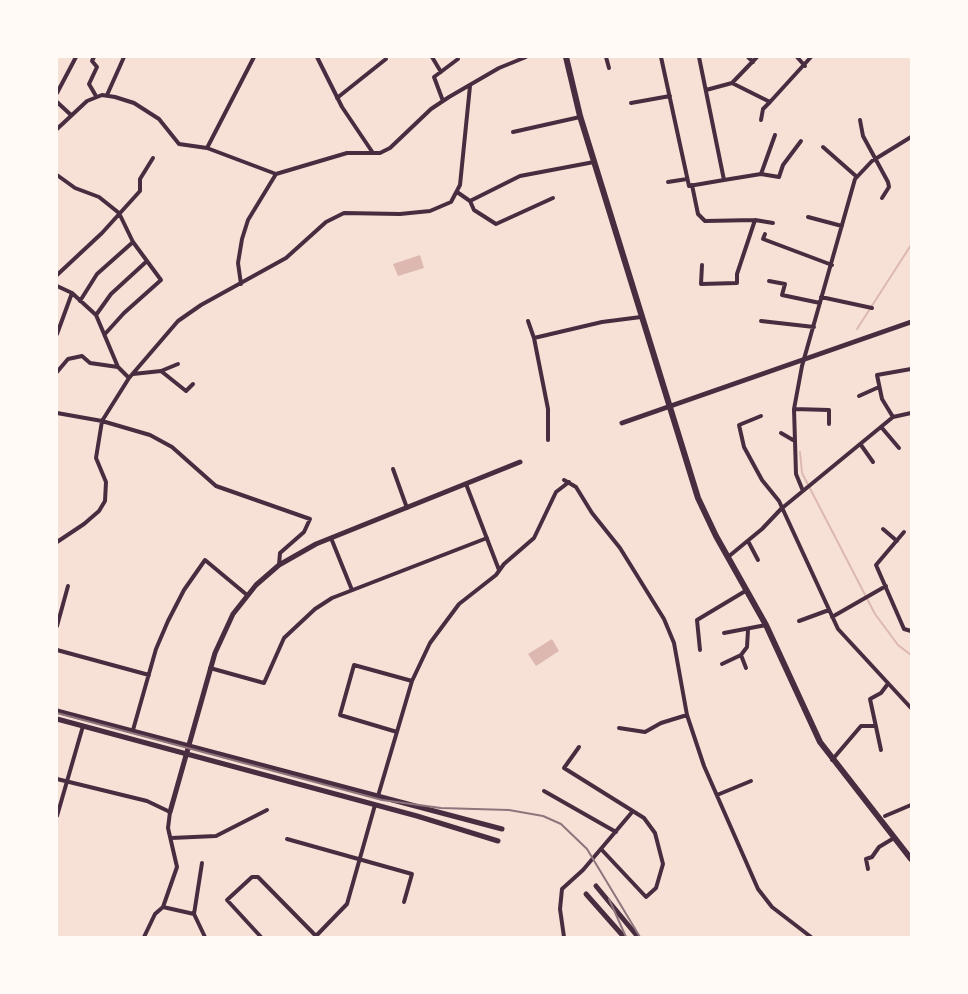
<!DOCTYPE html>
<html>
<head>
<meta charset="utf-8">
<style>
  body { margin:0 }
  #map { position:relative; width:968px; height:994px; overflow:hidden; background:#f7e1d7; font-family:"IBM Plex Sans",sans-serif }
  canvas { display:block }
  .frame { position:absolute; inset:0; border:58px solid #fffaf5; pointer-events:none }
</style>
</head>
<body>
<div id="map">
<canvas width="968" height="994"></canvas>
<div class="frame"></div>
</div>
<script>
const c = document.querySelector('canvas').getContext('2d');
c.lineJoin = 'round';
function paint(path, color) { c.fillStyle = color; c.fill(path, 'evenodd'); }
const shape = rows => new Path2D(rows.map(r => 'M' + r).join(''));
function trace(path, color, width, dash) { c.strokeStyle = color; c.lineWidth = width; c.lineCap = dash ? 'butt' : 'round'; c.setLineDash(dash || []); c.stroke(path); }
paint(shape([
  [420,255,424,268,398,276,393,264],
  [552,639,559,651,536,666,528,654]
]), '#dcb8b0');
trace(shape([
  [857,329,911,245],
  [800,452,802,473,875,614,898,645,911,655]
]), '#dcb8b0', 2);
trace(shape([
  [94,57,92,61,97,67,89,84,96,96],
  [317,57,342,107,373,153],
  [432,57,441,72],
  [606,57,609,68],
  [661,57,689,186,724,180,699,57],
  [748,57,753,62],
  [797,57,805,66],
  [732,83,757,57],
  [706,90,732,83,770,102,811,57],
  [57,93,76,57],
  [107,95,124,57],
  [337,98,386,59],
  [443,101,434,77,458,59],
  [57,102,71,115],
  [631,103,670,96],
  [761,120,763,109,770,102],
  [860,120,863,136,888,182,889,187,882,198],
  [57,129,87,101,102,95,115,97,134,103,159,119,179,144,207,148,276,174,347,153,380,153,390,148,431,109,449,97,499,68,526,57],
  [513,132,580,117],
  [823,147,857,177],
  [207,148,254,57],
  [761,174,775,135],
  [57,175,75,188,99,197,119,213,133,242,161,280,124,313,105,334],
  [724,180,761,174,779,177,783,165,801,141],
  [668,182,687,179],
  [692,185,698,214,705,221,755,220,737,274,737,283,701,284,702,265],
  [457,192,470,201,474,210,496,224,553,198],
  [470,201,520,176,594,162],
  [808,217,842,226],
  [755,220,773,223],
  [765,234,763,239,832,265],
  [57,275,102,233,140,191,140,179,153,158],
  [769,281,785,284,782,295,820,303],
  [241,284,238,263,242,239,248,220,276,174],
  [57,286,72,293,96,315,118,367,129,378],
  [821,297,872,308],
  [80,301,97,274,133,242],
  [96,315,111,294,147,261],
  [528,321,534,338,548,409,548,440],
  [761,321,814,327],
  [57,334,72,293],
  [534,338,602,322,641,317],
  [161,371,178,364],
  [57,372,68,359,82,356,90,363,118,367],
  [133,374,161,371,186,391,193,384],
  [859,396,879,387],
  [794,409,829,410,829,424],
  [57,413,102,421,150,435,172,447,216,486,310,519,304,532,280,553,279,565],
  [761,416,739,425,744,447,762,480,779,501,838,629,911,708],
  [893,417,882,399,877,375,911,369],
  [882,428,899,448],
  [781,433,793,440],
  [861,445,873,462],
  [393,469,407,508],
  [564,480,576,487,592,513,620,548,664,619,674,643,687,715,704,766,758,889,772,907,811,937],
  [466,484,499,570],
  [803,491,796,474,794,409,802,366,855,179,872,161,911,137],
  [883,529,897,541],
  [904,532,876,565,904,629,911,631],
  [331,538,352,590],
  [748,541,758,560],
  [57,542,84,524,99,511,105,501,106,482,96,458,102,421,129,378,178,321,201,305,286,258,326,222,344,213,400,214,430,211,451,202,460,185,470,86],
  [728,557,762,529,781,509,893,417,911,413],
  [832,617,886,586],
  [799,621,829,610],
  [57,626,68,586],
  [724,633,766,625],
  [57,650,149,675],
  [700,650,697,620,747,590],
  [722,664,741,655],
  [210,668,264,683,284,638,315,609,332,598,487,538],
  [746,668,741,655,747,647,748,630],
  [619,728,645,732,661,723,687,715],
  [133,730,156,649,168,621,184,590,205,560,247,595],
  [397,732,340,715,354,665,412,681],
  [579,747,564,768,644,818,655,833,663,864,656,888,646,897,601,849],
  [881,750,870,699,881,693,887,685],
  [832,760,861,726,876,726],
  [57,779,147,801,170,812,168,828,177,867,163,907,155,914,144,937],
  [544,791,616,832],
  [717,795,751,781],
  [378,796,412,681,430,643,459,604,496,575,504,564,534,538,556,492,569,482],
  [57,816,83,726],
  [885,816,911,805],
  [171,838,216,836,267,810],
  [287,839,412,874,404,902],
  [868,869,866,859,872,857,879,847,894,838],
  [163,907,194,914,205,937],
  [194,914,202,863],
  [261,937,227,900,252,877,258,877,316,936],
  [315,937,347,904,375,805],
  [564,937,560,909,562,889,583,870,633,811]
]), '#4a2c40', 4);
trace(shape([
  [622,423,911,322],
  [57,711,502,829],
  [57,719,417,816,498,841],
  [170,812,215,653,233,614,256,585,279,565,316,544,520,462],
  [596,886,638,937],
  [586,894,624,937]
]), '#4a2c40', 5);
trace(shape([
  [566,57,580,116,698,498,716,536,766,625,820,742,911,859]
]), '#4a2c40', 6);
trace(shape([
  [57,713,382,800,441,808,509,810,543,816,561,824,587,849,640,937],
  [609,899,626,937]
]), '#8f747c', 2);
</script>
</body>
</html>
